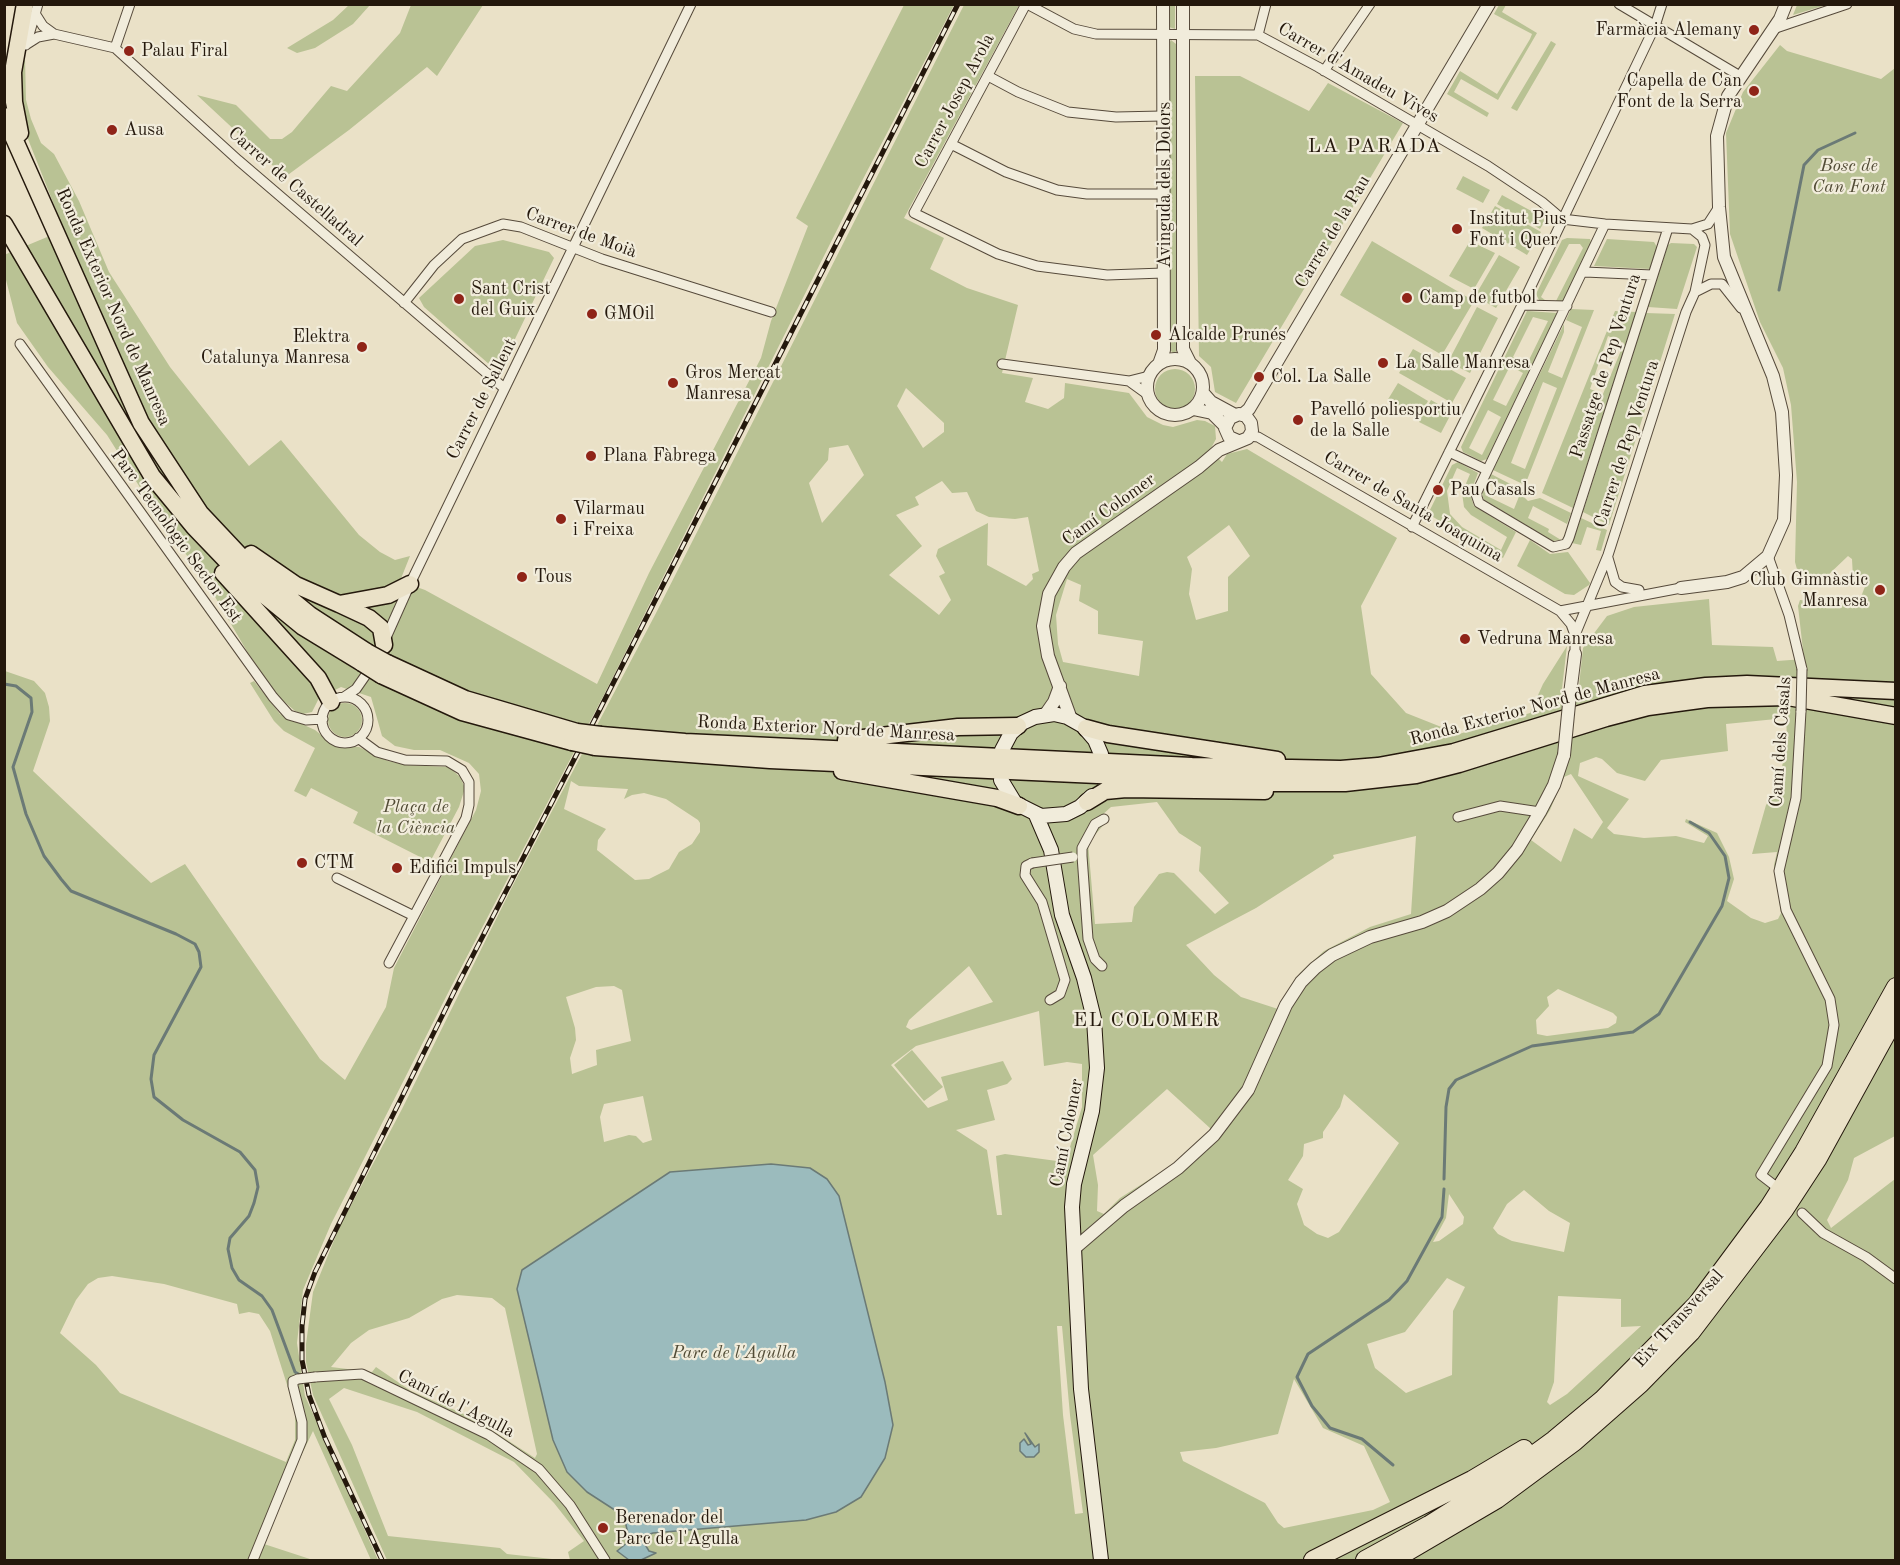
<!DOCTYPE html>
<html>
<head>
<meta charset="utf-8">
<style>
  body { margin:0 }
  #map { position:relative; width:1900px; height:1565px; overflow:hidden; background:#eae1c7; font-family:"Old Standard TT",serif }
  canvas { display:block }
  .frame { position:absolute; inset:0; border:6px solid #24180c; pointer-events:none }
</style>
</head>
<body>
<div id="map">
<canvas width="1900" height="1565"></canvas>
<div class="frame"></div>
</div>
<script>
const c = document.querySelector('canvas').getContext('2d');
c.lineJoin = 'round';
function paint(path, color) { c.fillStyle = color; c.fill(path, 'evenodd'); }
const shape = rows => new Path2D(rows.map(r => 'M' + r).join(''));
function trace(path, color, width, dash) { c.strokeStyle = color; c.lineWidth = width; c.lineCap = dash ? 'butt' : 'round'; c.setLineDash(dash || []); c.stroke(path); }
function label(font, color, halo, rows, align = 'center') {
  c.font = font + ' "Old Standard TT",serif'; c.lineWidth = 4.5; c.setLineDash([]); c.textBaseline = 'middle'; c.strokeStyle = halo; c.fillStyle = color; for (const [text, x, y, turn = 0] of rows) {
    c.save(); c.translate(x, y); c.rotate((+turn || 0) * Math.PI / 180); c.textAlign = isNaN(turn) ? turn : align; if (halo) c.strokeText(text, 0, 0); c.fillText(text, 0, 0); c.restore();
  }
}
paint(shape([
  [349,5,370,5,353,24,315,48,297,53,287,48,333,20],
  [411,5,483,5,437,76,427,67,349,130,285,177,197,95,236,105,270,139,282,139,292,132,331,86,347,91,400,33],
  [904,5,954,5,851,202,607,689,450,989,331,1224,303,1290,297,1343,305,1396,378,1560,371,1560,313,1431,278,1504,264,1544,313,1560,5,1560,5,671,34,681,45,693,49,707,50,721,33,771,151,883,185,864,320,1059,345,1080,386,1007,394,968,476,810,481,791,479,774,469,763,440,750,414,750,395,746,382,736,371,697,341,687,319,698,312,712,303,714,295,711,280,698,248,653,204,578,163,524,107,435,48,367,17,323,5,276,4,255,64,230,24,129,18,70,25,59,26,100,31,119,41,143,54,154,79,201,109,272,170,367,249,466,281,440,359,535,380,552,395,560,410,556,400,581,425,590,597,684,649,573,761,358,771,321,808,226,796,218],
  [112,1276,164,1284,237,1304,239,1314,249,1312,259,1314,270,1331,295,1410,295,1440,286,1462,120,1393,96,1365,60,1333,76,1300,88,1284,98,1278],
  [964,5,1019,5,904,218,944,238,930,269,967,288,1018,305,1002,373,1033,378,1025,402,1048,409,1064,398,1065,383,1129,393,1147,417,1163,425,1173,427,1197,420,1205,421,1215,426,1216,439,1210,450,1222,462,1227,454,1247,449,1397,538,1361,606,1371,674,1406,713,1459,734,1530,713,1543,684,1567,646,1561,697,1578,695,1583,648,1607,616,1634,607,1709,599,1712,645,1773,647,1777,661,1804,659,1798,606,1800,600,1858,605,1867,581,1853,578,1852,559,1848,556,1826,577,1801,584,1795,562,1797,482,1791,405,1783,368,1760,322,1730,234,1726,133,1743,92,1780,45,1787,51,1881,79,1895,68,1895,1136,1854,1158,1848,1180,1827,1220,1831,1228,1895,1179,1895,1560,570,1560,568,1552,584,1541,554,1503,514,1462,417,1412,344,1388,329,1399,352,1445,388,1536,500,1548,507,1554,561,1560,387,1560,313,1395,306,1362,306,1344,313,1292,339,1228,402,1109,512,887,655,615],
  [906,388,944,423,944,432,923,448,897,406],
  [848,445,864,475,822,523,809,483,828,460,829,448],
  [942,481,952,493,967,492,976,511,989,517,1015,519,1028,517,1039,571,1032,574,1033,579,1026,586,987,565,988,523,938,549,936,556,945,573,939,576,951,600,939,615,889,575,922,546,896,515,919,505,915,497],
  [1229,525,1250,556,1228,577,1228,611,1196,620,1189,594,1192,569,1187,557],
  [1067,579,1081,585,1079,601,1098,611,1098,634,1143,641,1139,676,1063,662,1058,644,1056,615],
  [1786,718,1787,738,1781,773,1776,777,1782,785,1766,805,1752,854,1777,852,1774,865,1781,913,1778,919,1765,923,1751,918,1727,901,1734,879,1729,857,1717,833,1686,819,1685,822,1708,836,1704,843,1676,836,1644,838,1614,834,1607,828,1629,799,1578,776,1580,763,1596,757,1602,759,1617,773,1645,781,1661,760,1728,751,1726,724],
  [1571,774,1603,822,1592,839,1574,828,1561,862,1531,840,1550,810,1564,777],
  [571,781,579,786,628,789,624,799,632,795,644,793,666,799,698,820,700,823,700,832,692,844,679,852,669,869,649,879,635,880,597,850,598,840,606,829,564,809],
  [1157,802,1179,833,1201,847,1199,871,1229,903,1215,914,1174,873,1167,872,1159,874,1134,907,1132,922,1095,924,1088,843,1106,822,1101,816,1111,807],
  [1416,836,1411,914,1370,927,1324,951,1300,973,1278,1009,1241,997,1214,975,1186,945,1256,908,1334,858,1333,855],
  [969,966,993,1002,911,1030,906,1027,909,1020],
  [596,987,614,986,622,990,631,1041,596,1050,597,1065,572,1074,570,1058,576,1040,575,1028,566,997],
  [1558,989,1613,1013,1617,1017,1616,1023,1608,1028,1547,1036,1537,1034,1536,1020,1549,1006,1547,997],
  [1039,1011,1044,1066,1067,1062,1082,1064,1082,1107,1064,1167,1057,1161,1005,1154,996,1156,1002,1215,997,1215,987,1150,956,1130,995,1120,987,1090,1007,1084,1012,1079,1003,1061,941,1077,948,1100,928,1108,891,1065,916,1046],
  [1167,1089,1211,1129,1175,1163,1120,1198,1104,1214,1097,1211,1098,1185,1093,1155],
  [1344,1094,1399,1143,1339,1232,1328,1238,1317,1234,1304,1225,1297,1204,1303,1189,1288,1180,1303,1156,1304,1144,1323,1138,1323,1132,1340,1107],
  [643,1096,652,1140,643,1143,636,1136,629,1135,604,1142,600,1117,604,1104],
  [1524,1190,1549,1211,1570,1223,1564,1252,1512,1241,1498,1234,1493,1228,1507,1204],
  [1449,1194,1464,1217,1463,1224,1439,1241,1433,1242,1446,1218],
  [1447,1278,1465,1287,1453,1311,1452,1375,1406,1393,1375,1368,1367,1344,1405,1332],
  [457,1295,492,1298,505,1308,537,1454,535,1458,473,1418,411,1391,376,1367,372,1372,331,1367,351,1343,369,1330,409,1318,442,1299],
  [1558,1296,1621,1299,1621,1327,1641,1326,1567,1394,1550,1405,1547,1402,1554,1382],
  [1057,1326,1062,1326,1070,1415,1083,1513,1075,1514,1063,1415],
  [1294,1379,1323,1428,1364,1446,1390,1502,1373,1510,1284,1528,1278,1523,1265,1503,1183,1461,1180,1452,1216,1448,1278,1434],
  [1169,5,1175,5,1175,29,1169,27],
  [1499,5,1506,5,1502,12,1537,33,1498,100,1461,79,1454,92,1489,113,1487,117,1447,94,1460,71,1497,94,1530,39,1532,34,1494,14],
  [1797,5,1797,4,1826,5,1793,15],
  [1171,40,1176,44,1177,350,1174,354,1171,351,1169,44],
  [1551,41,1556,44,1517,111,1511,108],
  [1195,76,1240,76,1309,111,1328,83,1403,123,1236,403,1215,392,1211,367,1199,356],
  [1463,176,1490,190,1483,203,1456,189],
  [1502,195,1546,219,1540,229,1497,204],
  [1495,206,1541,232,1527,255,1482,228],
  [1567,238,1590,239,1591,242,1564,301,1556,301,1583,248,1580,244,1569,244,1541,297,1545,300,1539,300,1536,294,1562,240],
  [1607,239,1654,242,1657,247,1650,269,1594,266],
  [503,240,549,252,554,258,502,366,490,365,424,307,419,298,475,246],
  [1372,241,1474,301,1442,355,1340,295],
  [1470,241,1495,253,1474,289,1449,276],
  [1671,243,1694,244,1697,247,1677,309,1648,307,1668,245],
  [1499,255,1520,267,1496,308,1475,296],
  [1477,307,1498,318,1470,373,1448,362],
  [1571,309,1594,310,1525,485,1493,470,1564,324,1564,332,1548,372,1562,378,1582,327,1566,320],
  [1543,382,1557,388,1525,469,1511,463],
  [1527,311,1557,313,1487,459,1481,461,1463,452,1461,447],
  [1533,317,1548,321,1527,364,1513,357],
  [1510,366,1523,373,1506,406,1493,400],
  [1488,410,1501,417,1482,455,1469,448],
  [1615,311,1636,312,1573,508,1542,493],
  [1608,336,1624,343,1603,394,1590,389],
  [1646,313,1675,314,1609,525,1583,512],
  [1413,349,1466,378,1452,403,1399,373],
  '1155 389a20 20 0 1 1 40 0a20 20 0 1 1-40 0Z',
  [1398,383,1428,401,1418,418,1387,401],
  [1431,400,1452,412,1441,433,1419,422],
  [1458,462,1478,473,1470,494,1474,506,1516,532,1503,558,1428,514,1452,465],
  [1457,468,1470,474,1462,493,1464,507,1471,515,1507,537,1501,550,1462,527,1450,514,1447,491],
  [1491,474,1522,490,1523,496,1528,501,1540,498,1571,513,1567,524,1533,506,1528,518,1549,529,1548,532,1561,540,1553,541,1484,500,1482,494],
  [1494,480,1520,494,1514,509,1485,495],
  [1581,518,1607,530,1601,551,1596,550,1601,531,1587,527,1581,545,1572,543],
  [1530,540,1550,554,1568,552,1590,583,1589,585,1574,595,1565,594,1517,566],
  [254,681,280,714,315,730,334,745,359,747,388,761,405,765,449,767,460,777,465,788,459,807,430,862,353,823,358,812,311,788,306,797,294,791,315,748,284,731,274,721,250,683],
  '328 720a17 17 0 1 1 34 0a17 17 0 1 1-34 0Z',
  [912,1050,943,1087,924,1101,894,1065]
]), '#b9c294');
const water = shape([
  [771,1164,810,1168,827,1179,839,1196,885,1382,893,1425,885,1458,861,1497,836,1512,806,1520,653,1533,647,1535,646,1546,649,1551,656,1553,641,1560,629,1560,617,1551,627,1543,628,1534,624,1516,587,1492,567,1472,553,1440,517,1289,522,1270,670,1172,771,1164],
  [1025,1433,1035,1447,1039,1444,1039,1452,1034,1457,1026,1457,1020,1451,1020,1443,1024,1439,1028,1445,1031,1444,1025,1433]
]);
paint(water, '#9bbbbd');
trace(water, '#6b7a76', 1.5);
trace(shape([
  [1779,290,1804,165,1818,150,1855,133],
  [4,684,16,686,31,698,32,712,13,767,26,814,44,856,61,879,71,891,176,934,195,944,199,952,201,967,154,1055,151,1079,154,1097,183,1120,240,1152,255,1170,258,1187,254,1203,249,1216,230,1238,228,1249,232,1268,239,1280,262,1296,272,1310,295,1372,300,1375],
  [1444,1179,1446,1107,1449,1089,1456,1080,1532,1046,1633,1032,1659,1014,1722,906,1729,878,1725,856,1709,833,1690,822],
  [1393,1465,1362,1439,1330,1428,1312,1406,1297,1377,1308,1354,1389,1300,1407,1281,1442,1217,1444,1189]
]), '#6b7a76', 3);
const minor = shape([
  [1026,4,914,213,998,254,1037,266,1107,275,1163,273],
  [1027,4,1074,29,1096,34,1258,35,1318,67,1488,166,1542,202,1562,219,1605,224,1692,229,1708,224,1719,207],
  [1619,4,1740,76],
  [36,15,43,26,54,34],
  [1773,29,1847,4],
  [1258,35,1266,4],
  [27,44,38,37,54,34,115,48,238,160,504,388],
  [26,45,38,4],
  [115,48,130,4],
  [1324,71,1370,4],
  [988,76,1018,92,1068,112,1116,117,1162,116],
  [951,144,1006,172,1057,190,1087,194,1163,194],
  [1605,224,1476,494,1479,503,1553,547,1566,544,1569,538,1668,228],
  [1585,272,1652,275],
  [1695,292,1711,284,1722,284,1741,308],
  [404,303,434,265,462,239,503,224,521,227,602,259,771,312],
  [1522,305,1567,306],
  [20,344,273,697,289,715,306,720,323,719],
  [1002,364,1129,381,1149,376],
  [1129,381,1147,394],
  [1249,436,1258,437,1560,611,1571,624,1575,635],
  [1449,452,1487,470],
  [1412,527,1522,305,1655,26,1662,4],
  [1768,556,1789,615,1802,669],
  [1608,558,1615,582,1622,587,1639,590],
  [1560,611,1681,588],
  [385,640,410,584,691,4],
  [1575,654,1575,635,1608,555,1686,312,1695,292,1705,245,1702,237,1692,229],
  [344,697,356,689,372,666],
  '322 720a23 23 0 1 1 46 0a23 23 0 1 1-46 0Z',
  [358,738,377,752,405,760,447,761,462,770,469,782,469,805,466,818,389,963],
  [1458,817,1500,806,1540,812],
  [1032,863,1026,866,1025,875,1042,902,1065,980,1060,994,1050,1000],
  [337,878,414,916],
  [1102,966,1095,959,1088,939,1082,856,1082,848,1095,824,1104,819],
  [1774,1185,1761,1175,1827,1066,1834,1025,1830,999,1786,910,1779,871,1796,798,1801,711],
  [1802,1213,1823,1233,1866,1257,1896,1279],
  [315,1377,362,1374,489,1435,539,1469,570,1505,605,1560],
  [253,1560,302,1440,302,1422,293,1386,293,1381,298,1379]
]);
const tertiary = shape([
  [1183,4,1183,349,1190,363],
  '1147 387a28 28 0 1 1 56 0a28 28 0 1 1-56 0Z',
  [1159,364,1164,350,1163,4],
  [1203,393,1211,402,1235,415],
  [1193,409,1212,413,1225,426],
  [1242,415,1249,409,1489,4],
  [1681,588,1727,582,1743,577,1768,556,1784,520,1786,475,1782,412,1773,376,1724,257,1719,207,1717,136,1728,96,1780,19,1786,4],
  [1570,694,1575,654],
  [1045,715,1054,702,1060,686],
  [1071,719,1048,656,1043,626,1049,594,1064,567,1076,553,1199,467,1219,450,1248,438,1252,431,1251,423,1246,416,1239,414,1230,418,1225,428,1229,437,1238,441],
  [1075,1248,1124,1206,1178,1168,1214,1135,1248,1090,1286,1005,1301,982,1315,968,1332,955,1370,937,1422,922,1447,911,1480,889,1498,873,1517,850,1540,812,1554,785,1564,755]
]);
const secondary = shape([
  [1002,750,1011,733,1022,723,1035,717,1054,714,1067,717,1083,726,1095,740,1101,754],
  [1001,780,1015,803,1041,816,1066,814,1080,807,1092,796],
  [1036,815,1051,850,1062,915,1084,978,1094,1019,1097,1068,1092,1111,1074,1184,1072,1207,1081,1389,1101,1560]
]);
const trunk = shape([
  [4,116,141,423,200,513,248,564,310,615,367,652],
  [20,133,14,102,13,72,25,4],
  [4,224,152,476,194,527,242,577,303,627,362,663],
  [251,554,296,585,339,604,388,595,410,584],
  [223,573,318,678,331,702],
  [339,604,369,618,381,628,384,645],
  [387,663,465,699,577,732],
  [381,675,462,712,572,742],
  [1086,728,1108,734,1277,760],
  [601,735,685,742,1192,766,1341,769,1378,766,1454,752,1645,694,1706,686,1747,684,1896,691],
  [846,740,958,727,1018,726],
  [595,747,770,760,1272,783,1345,783,1416,775,1459,764,1606,718,1648,707,1707,699,1788,697,1896,716],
  [842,771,997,798,1019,806],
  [1087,802,1105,791,1126,789,1265,791]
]);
const motorway = shape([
  [1313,1560,1472,1480,1524,1449],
  [1365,1560,1429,1525,1491,1486,1554,1440,1602,1400,1697,1304,1769,1207,1804,1152,1896,987],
  [1393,1560,1497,1499,1574,1442,1640,1384,1691,1332,1784,1210,1818,1158,1896,1016]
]);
trace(minor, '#564a3b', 11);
trace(tertiary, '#564a3b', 14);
trace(secondary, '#24180c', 16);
trace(trunk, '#24180c', 19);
trace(motorway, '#24180c', 20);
trace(minor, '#f1ecdb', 9);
trace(tertiary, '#f1ecdb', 12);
trace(secondary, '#f1ecdb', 14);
trace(trunk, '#eae1c7', 16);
trace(motorway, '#eae1c7', 18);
const rail = shape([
  [382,1560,325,1438,309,1395,302,1360,302,1326,305,1299,315,1272,455,990,597,715,958,4]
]);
trace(rail, '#24180c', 5);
trace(rail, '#f1ecdb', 3, [9]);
const minorBridge = shape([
  [1801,711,1802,669],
  [1032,863,1073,857],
  [298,1379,315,1377]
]);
const tertiaryBridge = shape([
  [1564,755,1570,694]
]);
const trunkBridge = shape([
  [367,652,387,663],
  [362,663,381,675],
  [577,732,601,735],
  [572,742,595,747]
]);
trace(minorBridge, '#564a3b', 11, []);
trace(tertiaryBridge, '#564a3b', 14, []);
trace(trunkBridge, '#24180c', 19, []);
trace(minorBridge, '#f1ecdb', 9);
trace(tertiaryBridge, '#f1ecdb', 12);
trace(trunkBridge, '#eae1c7', 16);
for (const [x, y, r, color] of [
  [1754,30,6,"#8f2418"],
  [129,51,6,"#8f2418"],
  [1754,91,6,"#8f2418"],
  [112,130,6,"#8f2418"],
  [1457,229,6,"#8f2418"],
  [1407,298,6,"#8f2418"],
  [459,299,6,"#8f2418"],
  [592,314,6,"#8f2418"],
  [1156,335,6,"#8f2418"],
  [362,347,6,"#8f2418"],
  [1383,363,6,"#8f2418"],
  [1259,377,6,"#8f2418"],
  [673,383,6,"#8f2418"],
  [1298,420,6,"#8f2418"],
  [591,456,6,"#8f2418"],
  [1438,490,6,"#8f2418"],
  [561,519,6,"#8f2418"],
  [522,577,6,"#8f2418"],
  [1880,590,6,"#8f2418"],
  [1465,639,6,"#8f2418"],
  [302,863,6,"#8f2418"],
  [397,868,6,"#8f2418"],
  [603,1528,6,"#8f2418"]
]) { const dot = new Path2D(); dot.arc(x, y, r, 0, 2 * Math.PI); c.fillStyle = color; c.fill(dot); trace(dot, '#f1ecdb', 2); }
label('18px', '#24180c', '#f1ecdb', [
  ["Farmàcia Alemany",1742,30,"right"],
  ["Palau Firal",141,51],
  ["Capella de Can",1742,81,"right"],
  ["Font de la Serra",1742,102,"right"],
  ["Ausa",124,130],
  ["Institut Pius",1469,219],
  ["Font i Quer",1469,240],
  ["Sant Crist",471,289],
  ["del Guix",471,310],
  ["Camp de futbol",1419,298],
  ["GMOil",604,314],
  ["Alcalde Prunés",1168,335],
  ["Elektra",350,337,"right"],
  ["Catalunya Manresa",350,358,"right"],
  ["La Salle Manresa",1395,363],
  ["Gros Mercat",685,373],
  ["Manresa",685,394],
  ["Col. La Salle",1271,377],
  ["Pavelló poliesportiu",1310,410],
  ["de la Salle",1310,431],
  ["Plana Fàbrega",603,456],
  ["Pau Casals",1450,490],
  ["Vilarmau",573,509],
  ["i Freixa",573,530],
  ["Tous",534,577],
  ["Club Gimnàstic",1868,580,"right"],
  ["Manresa",1868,601,"right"],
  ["Vedruna Manresa",1477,639],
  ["CTM",314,863],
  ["Edifici Impuls",409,868],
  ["Berenador del",615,1518],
  ["Parc de l'Agulla",615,1539]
], 'left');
label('18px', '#24180c', '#f1ecdb', [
  ["Carrer d'Amadeu Vives",1358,73,30],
  ["Carrer Josep Arola",955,101,-62],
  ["Avinguda dels Dolors",1165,185,-90],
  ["Carrer de Castelladral",295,187,41],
  ["Carrer de la Pau",1333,232,-59],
  ["Carrer de Moià",581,233,20],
  ["Ronda Exterior Nord de Manresa",113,307,66],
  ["Passatge de Pep Ventura",1606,366,-72],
  ["Carrer de Sallent",482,399,-63],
  ["Carrer de Pep Ventura",1627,444,-72],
  ["Carrer de Santa Joaquima",1413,507,30],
  ["Camí Colomer",1109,510,-36],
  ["Parc Tecnològic Sector Est",176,536,54],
  ["Ronda Exterior Nord de Manresa",1535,707,-15],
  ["Ronda Exterior Nord de Manresa",826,729,3],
  ["Camí dels Casals",1781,742,-86],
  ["Camí Colomer",1067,1133,-79],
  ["Eix Transversal",1679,1319,-48],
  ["Camí de l'Agulla",456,1404,27]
]);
label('italic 18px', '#514b35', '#f1ecdb', [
  ["Bosc de",1849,166],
  ["Can Font",1849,187],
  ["Plaça de",416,807],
  ["la Ciència",416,828],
  ["Parc de l'Agulla",734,1353]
]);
c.letterSpacing = '1.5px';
label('20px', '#24180c', '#f1ecdb', [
  ["LA PARADA",1375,147],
  ["EL COLOMER",1147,1021]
]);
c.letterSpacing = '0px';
</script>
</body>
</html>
